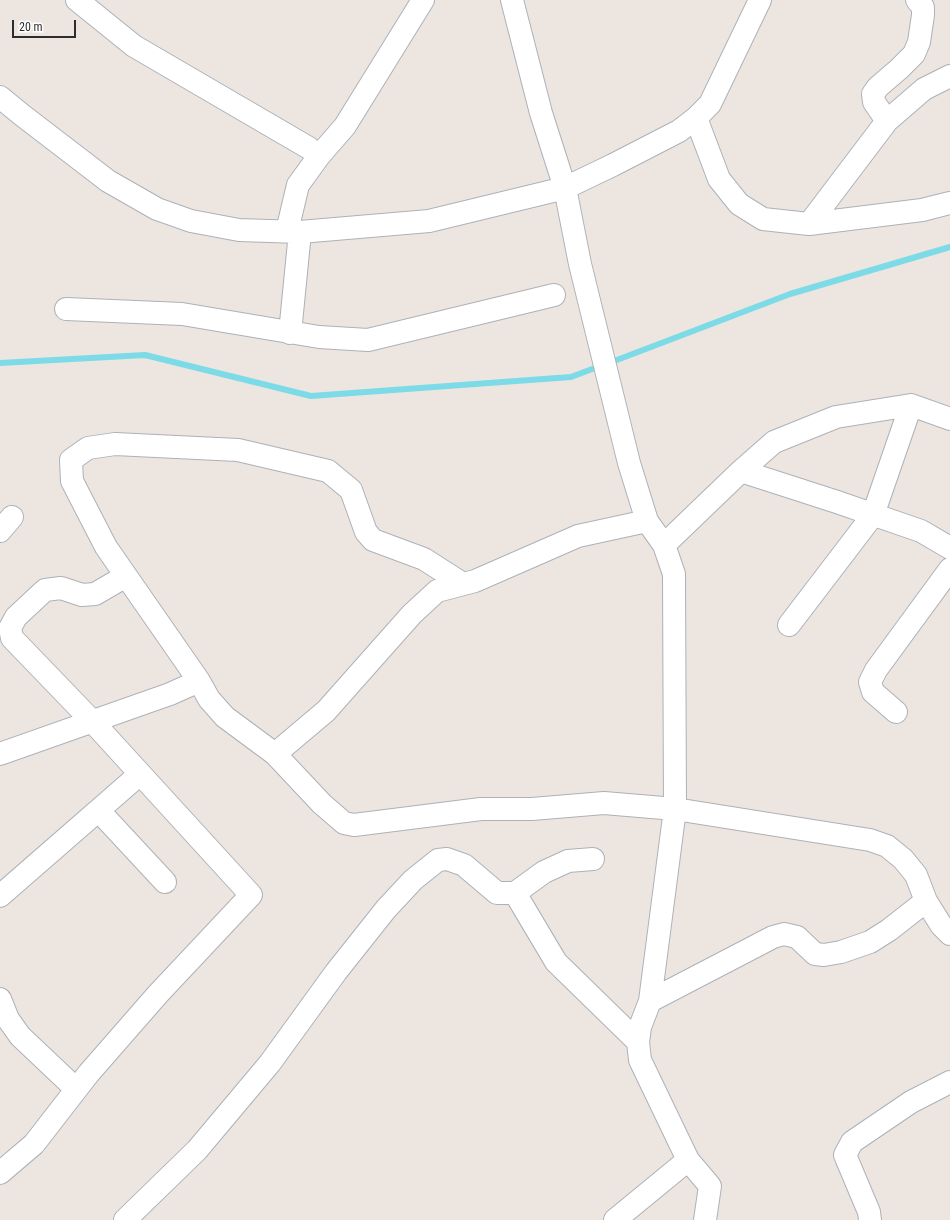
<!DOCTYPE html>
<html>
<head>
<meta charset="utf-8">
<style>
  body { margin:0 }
  #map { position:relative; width:950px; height:1220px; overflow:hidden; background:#ede6e0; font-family:"Roboto Condensed",sans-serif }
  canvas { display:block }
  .scale { position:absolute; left:12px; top:20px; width:64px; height:18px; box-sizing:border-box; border:2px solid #2d2d2d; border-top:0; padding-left:5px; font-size:12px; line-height:14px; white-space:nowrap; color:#2d2d2d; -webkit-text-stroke:3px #fff; paint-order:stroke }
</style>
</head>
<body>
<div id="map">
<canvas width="950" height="1220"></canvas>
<div class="scale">20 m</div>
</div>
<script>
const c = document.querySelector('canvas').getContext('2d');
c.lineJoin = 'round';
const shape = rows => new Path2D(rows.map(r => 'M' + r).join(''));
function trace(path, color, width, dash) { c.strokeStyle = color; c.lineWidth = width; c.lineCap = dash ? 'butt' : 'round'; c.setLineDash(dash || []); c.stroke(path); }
trace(shape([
  [0,363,145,355,311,396,571,377,600,366],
  [609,363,790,294,950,247]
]), '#7cdbe7', 6);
const minor = shape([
  [77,0,134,46,309,148,319,156,298,185,287,231],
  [512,0,541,113,565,188,580,264,629,463,647,521,664,545,674,574,675,809,650,1001,640,1027,638,1042,640,1060,688,1160,615,1220],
  [0,97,22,115,108,181,157,209,191,221,239,230,300,232,429,221,565,188,613,165,679,131,696,118,710,104,760,0],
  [696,118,719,179,739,204,763,219,809,224,922,210,950,203],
  [887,121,874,102,873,94,878,87,899,69,914,54,919,42,923,15,923,7,917,0],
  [319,156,345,126,423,0],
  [809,224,887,121,924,89,950,76],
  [66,309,182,314,319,337,368,340,554,295],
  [290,333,300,232],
  [741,471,837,502,921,531,950,548],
  [0,531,12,517],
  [664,545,741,471,774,442,836,417,911,405,950,419],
  [789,625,873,515,911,405],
  [199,681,106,547,72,481,71,460,88,448,115,444,238,450,328,471,351,490,366,532,373,540,424,559,463,584],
  [896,712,873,692,870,682,876,670,950,569],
  [0,754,170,694,199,681,209,699,225,717,275,754,326,711,412,614,437,591,475,581,578,536,647,521],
  [275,754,322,804,344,823,354,825,481,809,532,809,604,803,675,809,870,840,887,846,903,859,916,875,926,901,941,925,950,934],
  [99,811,165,882],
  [515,893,556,962,638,1042],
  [0,896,140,774],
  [0,999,8,1019,20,1036,76,1089],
  [650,1001,773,937,784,934,797,937,815,954,824,955,841,952,870,942,889,930,926,901],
  [688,1160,710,1186,705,1220],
  [0,1173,34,1144,89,1073,158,994,251,895,92,721,12,638,10,628,16,617,45,590,61,588,82,595,95,594,126,576],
  [125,1220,197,1150,270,1063,336,972,386,909,413,880,438,860,447,859,464,865,497,893,515,893,544,872,568,861,593,859],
  [870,1220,869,1212,845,1155,852,1142,911,1102,950,1082]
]);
trace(minor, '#adb1b8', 24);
trace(minor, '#fff', 22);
</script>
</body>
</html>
